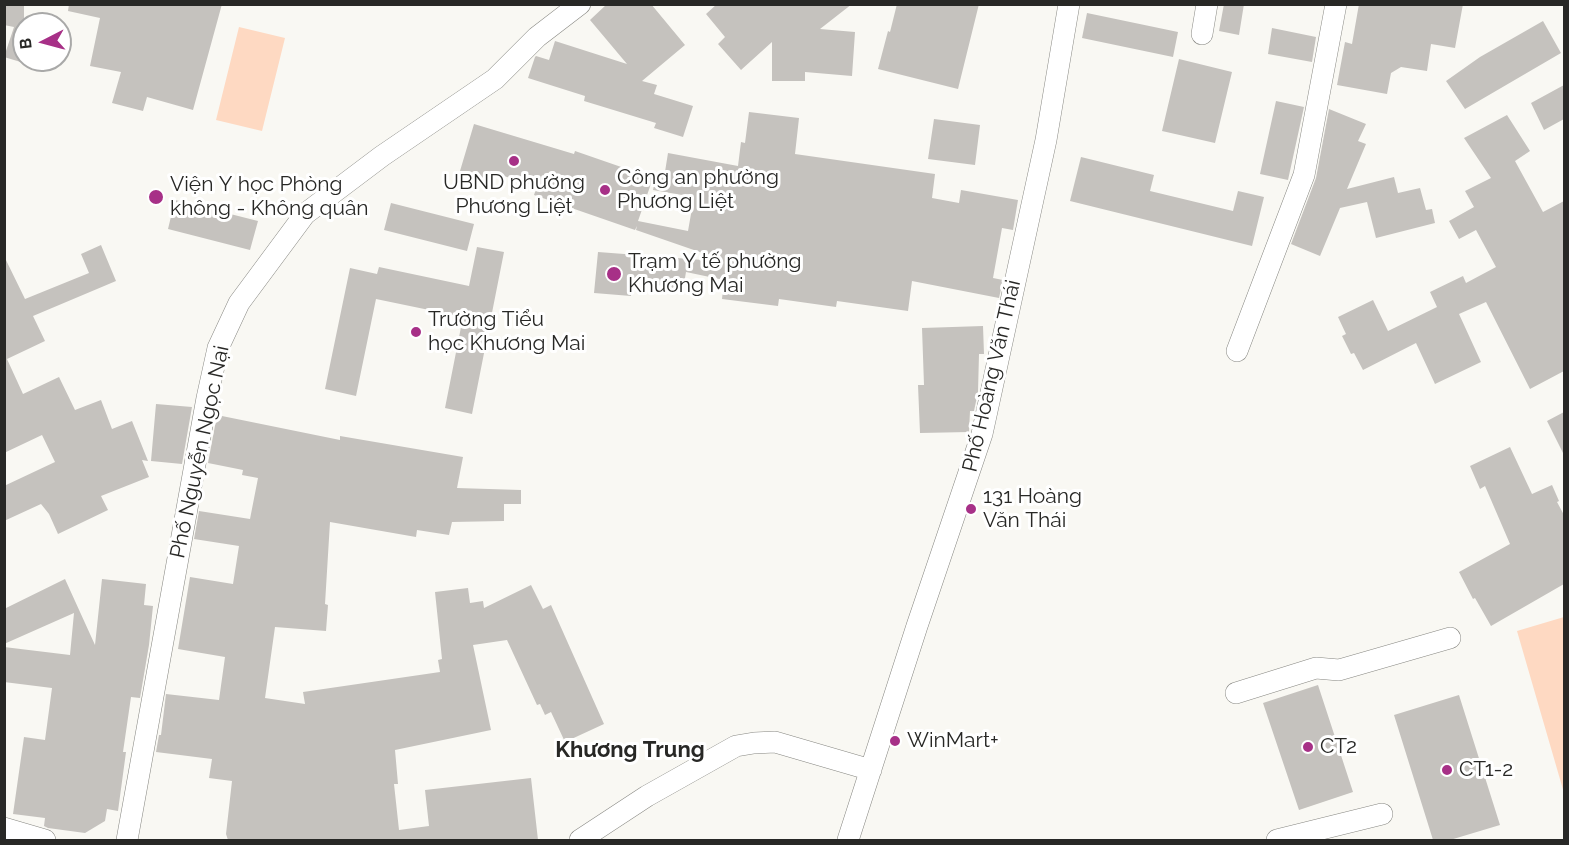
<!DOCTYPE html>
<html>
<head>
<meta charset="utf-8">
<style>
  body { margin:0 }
  #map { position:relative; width:1569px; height:845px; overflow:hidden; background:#f9f8f3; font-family:Raleway,sans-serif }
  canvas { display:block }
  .frame { position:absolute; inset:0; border:6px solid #282826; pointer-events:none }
  .north { position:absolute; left:12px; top:12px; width:60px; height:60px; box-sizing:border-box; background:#fff; border:2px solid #a9a9a8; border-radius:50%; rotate:264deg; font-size:16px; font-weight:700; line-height:24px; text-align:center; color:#282826 }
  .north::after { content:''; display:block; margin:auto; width:21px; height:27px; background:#a73087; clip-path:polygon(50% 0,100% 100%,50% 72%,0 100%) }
</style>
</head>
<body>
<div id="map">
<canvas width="1569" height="845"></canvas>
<div class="frame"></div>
<div class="north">B</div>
</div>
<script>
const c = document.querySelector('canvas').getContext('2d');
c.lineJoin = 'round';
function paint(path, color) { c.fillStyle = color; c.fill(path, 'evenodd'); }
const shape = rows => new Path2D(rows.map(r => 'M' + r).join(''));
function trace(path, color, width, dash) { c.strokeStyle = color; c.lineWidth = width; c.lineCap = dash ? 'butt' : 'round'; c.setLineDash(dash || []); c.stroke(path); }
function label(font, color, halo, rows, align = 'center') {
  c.font = font + ' Raleway,sans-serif'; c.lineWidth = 6; c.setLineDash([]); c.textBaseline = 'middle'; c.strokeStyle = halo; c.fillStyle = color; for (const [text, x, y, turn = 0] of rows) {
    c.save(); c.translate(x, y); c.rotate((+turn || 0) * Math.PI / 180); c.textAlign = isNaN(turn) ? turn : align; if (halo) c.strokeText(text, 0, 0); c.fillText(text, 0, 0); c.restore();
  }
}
paint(shape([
  [239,27,285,38,262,131,216,120],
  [1564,617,1564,793,1517,631]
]), '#fed9c2');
paint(shape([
  [4,4,24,4,24,63,4,57,14,27,4,25],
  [69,4,222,4,193,110,147,97,143,111,112,103,121,72,90,66,100,18,68,11],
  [607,4,651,4,685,45,642,81,657,85,654,94,693,106,683,137,654,128,656,123,584,101,585,96,528,78,535,57,536,56,549,60,555,41,627,64,590,20],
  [717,4,852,4,820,29,855,32,852,76,805,72,805,81,772,81,772,42,741,70,718,44,725,37,706,14],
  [897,4,979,4,958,89,878,69,888,31,890,32],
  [1224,4,1244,4,1239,35,1219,31],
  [1359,4,1463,4,1455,48,1431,44,1427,71,1401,67,1391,73,1387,94,1337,85,1345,42,1352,44],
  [1087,13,1178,32,1173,57,1082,38],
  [1543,21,1561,53,1465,109,1446,81,1480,57],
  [1272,28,1316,37,1312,62,1268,54],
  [1179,59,1232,72,1215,143,1162,131],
  [1564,85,1564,119,1544,130,1531,103],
  [1276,101,1304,107,1288,180,1260,174],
  [1329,109,1366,124,1358,141,1366,144,1347,189,1394,177,1398,193,1420,188,1426,210,1432,209,1435,223,1376,238,1367,202,1340,208,1320,256,1291,244,1316,178],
  [749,112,799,118,795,154,935,174,932,198,959,203,961,190,1018,200,1013,230,1002,228,993,278,1003,280,999,298,912,281,908,311,837,301,836,307,779,299,778,306,722,299,724,280,686,272,683,290,632,280,631,296,594,293,598,252,716,261,717,258,636,230,637,226,635,230,534,195,537,186,487,171,484,179,460,171,474,124,574,154,575,151,653,178,638,221,688,231,694,197,653,190,656,176,664,178,668,153,738,166,741,142,745,143],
  [1507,115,1530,151,1515,161,1543,212,1564,201,1564,371,1530,389,1486,302,1459,314,1481,362,1435,384,1416,343,1363,370,1354,353,1351,354,1342,336,1346,334,1338,317,1373,300,1388,331,1437,307,1430,292,1463,276,1466,283,1496,267,1476,230,1459,239,1449,221,1474,207,1465,191,1491,178,1464,138],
  [934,119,980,125,975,165,928,159],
  [1081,157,1154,175,1150,191,1233,211,1238,191,1264,197,1252,246,1070,201],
  [175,200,258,221,250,250,168,229],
  [391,203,474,224,467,251,384,230],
  [101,245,116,281,33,316,45,341,7,359,23,394,59,377,75,410,101,400,112,429,132,421,148,461,142,460,149,477,101,496,108,510,58,534,49,514,41,504,4,521,4,486,55,462,42,435,4,453,4,256,25,299,89,273,81,254],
  [477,247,504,252,472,414,445,408,463,317,376,299,356,396,325,389,350,268,377,274,379,267,469,286],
  [983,326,984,354,979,354,978,392,974,411,970,411,969,432,920,433,918,385,924,385,922,328],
  [156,404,192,407,182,464,151,461],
  [1564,412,1564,455,1547,421],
  [217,415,340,440,340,436,463,457,457,488,521,490,521,504,504,504,504,521,452,522,449,535,417,530,416,537,330,522,325,604,328,605,326,631,275,627,265,698,305,704,303,692,440,672,438,660,442,659,435,592,468,588,470,603,483,601,484,608,531,585,543,609,551,605,604,724,565,742,551,712,545,715,540,704,537,705,507,640,473,645,491,730,395,750,398,784,394,784,399,830,429,826,425,790,531,778,538,840,228,840,226,834,232,781,209,778,212,759,156,752,159,735,161,735,166,694,219,700,225,657,178,649,190,577,233,584,239,546,194,539,199,511,250,519,258,478,242,475,243,470,208,463],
  [1510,447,1532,494,1552,485,1559,501,1557,502,1564,515,1564,584,1491,626,1475,598,1473,599,1459,572,1510,544,1485,486,1480,489,1470,466],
  [65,579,95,645,102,579,146,584,144,605,153,606,149,645,140,698,131,697,123,752,126,752,118,811,107,809,105,821,85,833,48,828,44,826,45,818,13,814,24,737,45,740,52,688,4,682,4,647,70,655,74,613,4,644,4,609],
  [1318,685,1353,792,1299,810,1263,703],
  [1459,695,1500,825,1450,840,1433,840,1394,715]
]), '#c5c2be');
const minor = shape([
  [1202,34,1207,4],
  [1237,351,1304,175,1336,4],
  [1236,693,1316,668,1339,670,1450,638],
  [4,828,45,840],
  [127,840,207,398,218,348,239,303,305,214,382,156,495,79,537,37,580,4],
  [580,840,647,796,736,746,754,743,775,742,871,770],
  [848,840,917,626,982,434,1046,140,1069,4],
  [1277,840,1382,814]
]);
trace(minor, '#878782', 22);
trace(minor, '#fff', 21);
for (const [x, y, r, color] of [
  [514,161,6,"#a73087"],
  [605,190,6,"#a73087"],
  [156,197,8,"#a73087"],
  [614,274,8,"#a73087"],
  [416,332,6,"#a73087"],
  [971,509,6,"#a73087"],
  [895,741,6,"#a73087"],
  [1308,747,6,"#a73087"],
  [1447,770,6,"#a73087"]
]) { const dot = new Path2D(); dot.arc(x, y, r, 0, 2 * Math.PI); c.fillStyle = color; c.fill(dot); trace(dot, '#fff', 2); }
label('21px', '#282826', '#fff', [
  ["Công an phường",617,178],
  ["Phương Liệt",617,202],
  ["UBND phường",514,183,"center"],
  ["Phương Liệt",514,207,"center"],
  ["Viện Y học Phòng",170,185],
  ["không - Không quân",170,209],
  ["Trạm Y tế phường",628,262],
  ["Khương Mai",628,286],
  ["Trường Tiểu",428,320],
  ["học Khương Mai",428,344],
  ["131 Hoàng",983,497],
  ["Văn Thái",983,521],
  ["WinMart+",907,741],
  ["CT2",1320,747],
  ["CT1-2",1459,770]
], 'left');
label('21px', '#282826', '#fff', [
  ["Phố Hoàng Văn Thái",992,376,-77],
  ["Phố Nguyễn Ngọc Nại",200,452,-78]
]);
label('bold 22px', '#282826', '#fff', [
  ["Khương Trung",630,750]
]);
</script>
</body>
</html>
